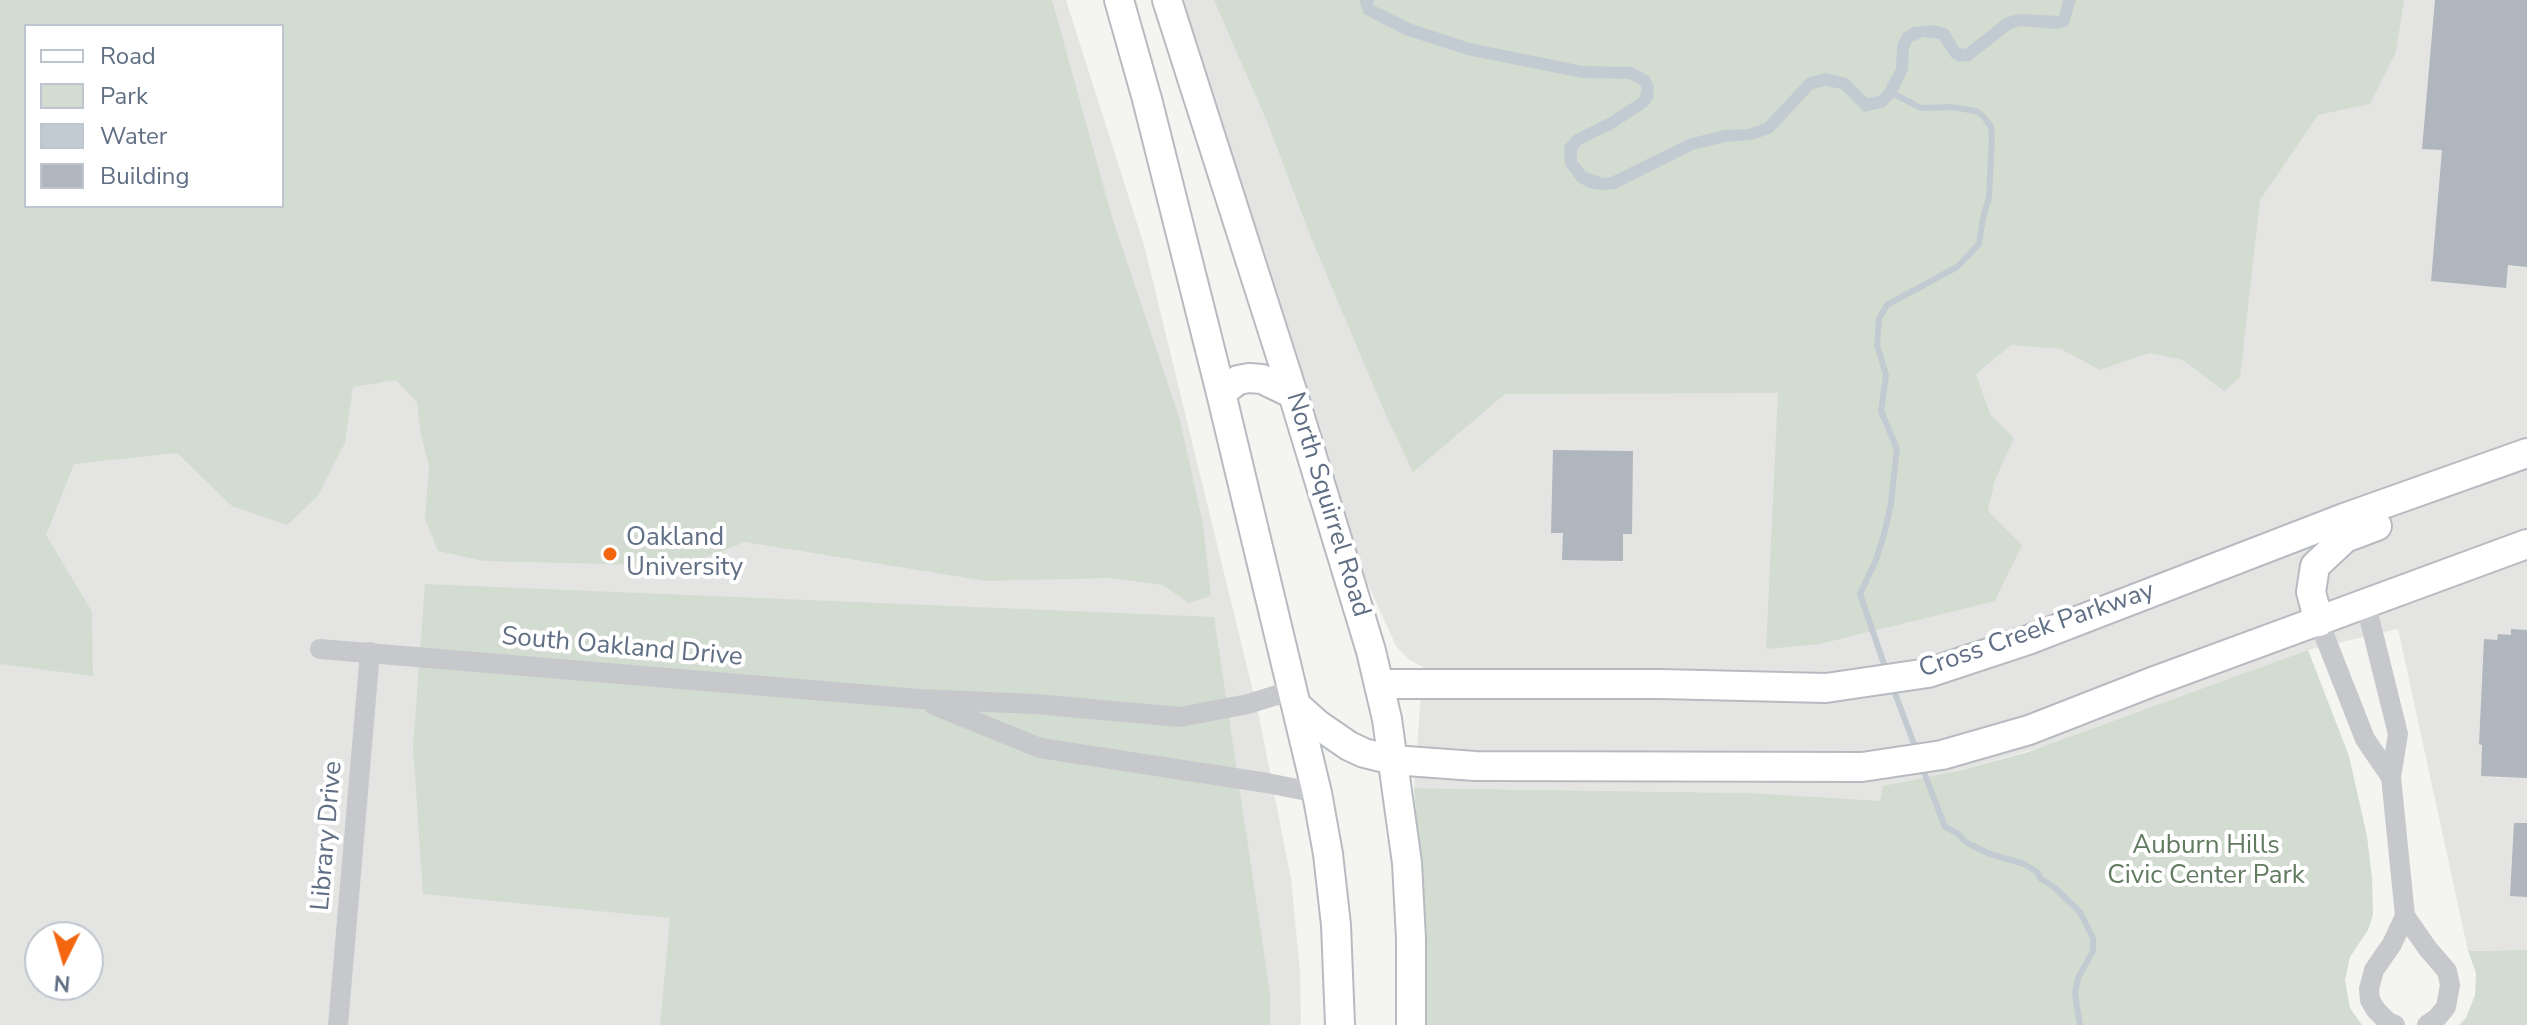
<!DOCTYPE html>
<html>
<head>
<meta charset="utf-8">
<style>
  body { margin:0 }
  #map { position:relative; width:2527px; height:1025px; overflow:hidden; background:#f4f5f0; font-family:"Nunito Sans",sans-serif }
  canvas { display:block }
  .legend { position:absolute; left:24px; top:24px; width:260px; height:184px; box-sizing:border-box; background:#fff; border:2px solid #bfc5ce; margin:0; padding:10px 14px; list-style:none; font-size:24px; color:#606f84 }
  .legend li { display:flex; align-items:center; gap:16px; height:40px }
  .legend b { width:40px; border:2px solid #bfc5ce }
  .north { position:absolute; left:24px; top:921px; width:80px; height:80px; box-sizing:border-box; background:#fff; border:2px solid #bfc5ce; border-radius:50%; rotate:185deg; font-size:22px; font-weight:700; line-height:32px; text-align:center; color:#606f84 }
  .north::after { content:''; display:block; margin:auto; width:28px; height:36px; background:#f46710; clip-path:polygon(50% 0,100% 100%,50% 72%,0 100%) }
</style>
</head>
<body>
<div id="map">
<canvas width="2527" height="1025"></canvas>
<ul class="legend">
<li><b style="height:10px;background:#fff"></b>Road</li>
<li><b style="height:22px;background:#d3dcd0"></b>Park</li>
<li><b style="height:22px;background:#c3cbd2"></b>Water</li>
<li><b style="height:22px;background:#b0b6bd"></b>Building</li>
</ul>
<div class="north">N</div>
</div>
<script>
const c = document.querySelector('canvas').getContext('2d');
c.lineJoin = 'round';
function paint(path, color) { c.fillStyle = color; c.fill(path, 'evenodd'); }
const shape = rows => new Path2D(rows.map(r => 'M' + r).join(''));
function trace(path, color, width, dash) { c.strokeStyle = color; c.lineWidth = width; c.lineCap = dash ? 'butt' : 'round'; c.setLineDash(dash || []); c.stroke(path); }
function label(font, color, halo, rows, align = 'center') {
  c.font = font + ' "Nunito Sans",sans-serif'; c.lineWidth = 8; c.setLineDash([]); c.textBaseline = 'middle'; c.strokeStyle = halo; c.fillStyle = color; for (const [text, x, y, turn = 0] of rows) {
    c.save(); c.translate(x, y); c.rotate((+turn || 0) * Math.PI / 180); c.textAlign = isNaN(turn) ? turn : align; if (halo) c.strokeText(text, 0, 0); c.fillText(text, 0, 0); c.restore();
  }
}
paint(shape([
  [0,0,1066,0,1144,245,1259,716,1291,879,1300,971,1301,1025,0,1025],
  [26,26,282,26,282,206,26,206],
  [40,937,88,937,88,985,40,985],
  [1180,0,2527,0,2527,950,2468,951,2398,629,2308,650,2066,740,1958,771,1881,802,1751,793,1414,788,1423,667,1410,660,1396,646,1367,582]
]), '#e4e5e3');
paint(shape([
  [0,0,1052,0,1112,217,1180,420,1203,524,1211,596,1189,603,1163,585,1111,578,986,581,745,542,684,566,484,561,438,551,425,519,429,467,420,429,417,402,396,380,353,387,345,443,317,497,287,525,232,506,177,453,74,464,46,535,92,612,93,676,0,664],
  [26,26,282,26,282,206,26,206],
  [1214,0,2404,0,2396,52,2370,104,2318,115,2260,200,2240,377,2224,391,2183,360,2149,353,2100,370,2061,349,2011,345,1976,374,1990,414,2014,438,1995,480,1988,511,2022,545,1995,601,1820,644,1766,649,1778,393,1505,394,1413,472,1388,420,1312,240,1268,124],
  [425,584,1214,617,1270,993,1270,1025,660,1025,670,918,423,894,413,747],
  [2308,650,2349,756,2367,836,2372,878,2373,915,2368,930,2350,957,2345,980,2350,1008,2362,1025,1421,1025,1421,884,1414,788,1751,793,1880,801,1883,786,1958,771,2028,752],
  [2527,950,2527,1025,2459,1025,2466,1018,2475,995,2476,973,2468,951]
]), '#d3dcd0');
paint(shape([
  [1359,0,1374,0,1373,5,1412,24,1470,43,1583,66,1632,67,1649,76,1654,87,1653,98,1648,106,1613,129,1582,144,1577,150,1577,161,1586,172,1603,178,1611,177,1688,139,1724,130,1749,129,1765,123,1807,78,1826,73,1847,78,1867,98,1879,96,1885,89,1896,68,1897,45,1903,33,1913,27,1933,25,1948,29,1959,48,1965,49,2005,18,2018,14,2059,16,2063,0,2076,0,2068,26,2057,29,2020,26,2011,29,1970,61,1958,62,1951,57,1939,39,1923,37,1912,42,1909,48,1908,70,1896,95,1885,107,1864,112,1841,89,1826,86,1813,89,1772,133,1752,140,1726,142,1693,150,1615,189,1602,190,1589,188,1578,182,1565,165,1564,146,1574,135,1608,118,1639,98,1642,89,1640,85,1629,79,1582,78,1467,55,1405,35,1364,14]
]), '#c3cbd2');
trace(shape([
  [1886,670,1860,594,1876,560,1884,535,1891,503,1897,449,1881,411,1886,375,1877,345,1879,319,1887,305,1957,267,1979,244,1983,218,1989,197,1992,135,1991,127,1984,117,1976,111,1951,107,1921,108,1896,95],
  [1893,688,1917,752],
  [1922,767,1945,827,1957,833,1967,843,1990,854,2024,864,2037,872,2041,879,2054,887,2080,912,2093,938,2093,951,2078,978,2075,994,2080,1025]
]), '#c3cbd2', 6);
paint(shape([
  [2435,0,2527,0,2527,267,2508,265,2506,288,2431,281,2442,150,2422,149],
  [1553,450,1633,451,1632,534,1623,534,1623,561,1562,560,1563,533,1551,533],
  [2511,629,2527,630,2527,778,2481,776,2482,745,2479,744,2484,639,2497,640,2498,634,2511,635],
  [2514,823,2527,823,2527,897,2510,896]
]), '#b0b6bd');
const secondary = shape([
  [1119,0,1147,99,1221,393,1317,793,1328,854,1336,925,1340,1025],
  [1167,0,1293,394,1371,651,1387,719,1407,863,1411,939,1411,1025],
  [1221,393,1238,380,1249,378,1262,379,1293,394],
  [2319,622,2311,592,2315,566,2345,538,2377,526],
  [1379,684,1661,684,1826,688,1928,673,2028,640,2344,518,2527,453],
  [1297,706,1317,724,1349,746,1364,753,1393,760,1475,766,1862,767,1942,755,2029,730,2152,682,2527,544]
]);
trace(secondary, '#b7bbc1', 32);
trace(shape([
  [2366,605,2398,734,2391,777,2405,916,2428,949,2447,971,2450,985,2446,1007,2437,1018,2427,1025],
  [2319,622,2365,739,2391,777],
  [320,649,919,699,1035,704,1180,717,1248,704,1293,690],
  [934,705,1040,748,1267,783,1317,793],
  [338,1025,370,652],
  [2395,1025,2388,1022,2376,1010,2370,1000,2369,989,2374,970,2392,944,2405,916]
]), '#c6c8cc', 20);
trace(secondary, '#fff', 28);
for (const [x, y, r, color] of [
  [610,554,8,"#f46710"]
]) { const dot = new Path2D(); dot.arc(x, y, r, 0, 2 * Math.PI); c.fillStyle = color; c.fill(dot); trace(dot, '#fff', 3); }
label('26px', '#606f84', '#fff', [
  ["North Squirrel Road",1327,505,73],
  ["Cross Creek Parkway",2037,631,-19],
  ["South Oakland Drive",622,648,5],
  ["Library Drive",328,836,-85]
]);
label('26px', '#606f84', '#fff', [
  ["Oakland",626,539],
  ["University",626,569]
], 'left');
label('26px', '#617a60', '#fff', [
  ["Auburn Hills",2206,847],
  ["Civic Center Park",2206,877]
]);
</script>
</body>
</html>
